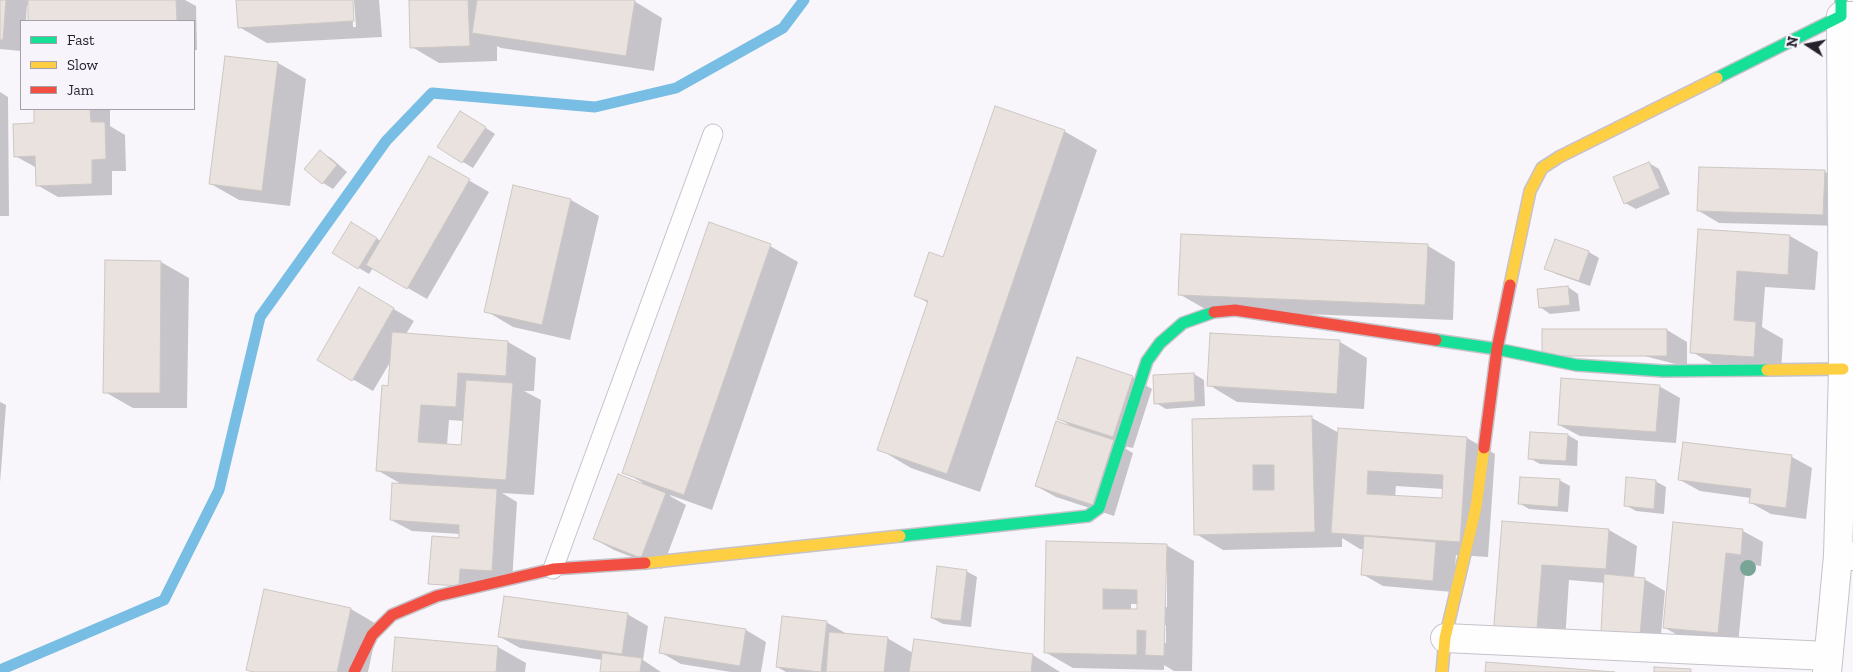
<!DOCTYPE html>
<html>
<head>
<meta charset="utf-8">
<style>
  body { margin:0 }
  #map { position:relative; width:1853px; height:672px; overflow:hidden; background:#f8f6fa; font-family:"Zilla Slab",serif }
  canvas { display:block }
  .legend { position:absolute; left:20px; top:20px; width:175px; height:90px; box-sizing:border-box; background:#f7f4fc; border:1px solid #a3a0a9; margin:0; padding:6px 9px; list-style:none; font-size:15px; color:#25212d }
  .legend li { display:flex; align-items:center; gap:10px; height:25px }
  .legend b { width:25px; border:1px solid #a3a0a9 }
  .north { position:absolute; left:1783px; top:20px; width:50px; height:50px; -webkit-text-stroke:4px #f7f4fc; paint-order:stroke; rotate:281deg; font-size:14px; font-weight:700; line-height:20px; text-align:center; color:#25212d }
  .north::after { content:''; display:block; margin:auto; width:18px; height:22px; background:#25212d; clip-path:polygon(50% 0,100% 100%,50% 72%,0 100%) }
</style>
</head>
<body>
<div id="map">
<canvas width="1853" height="672"></canvas>
<ul class="legend">
<li><b style="height:6px;background:#16e098"></b>Fast</li>
<li><b style="height:6px;background:#ffcf43"></b>Slow</li>
<li><b style="height:6px;background:#f24e42"></b>Jam</li>
</ul>
<div class="north">N</div>
</div>
<script>
const c = document.querySelector('canvas').getContext('2d');
c.lineJoin = 'round';
function paint(path, color) { c.fillStyle = color; c.fill(path, 'evenodd'); }
const shape = rows => new Path2D(rows.map(r => 'M' + r).join(''));
function trace(path, color, width, dash) { c.strokeStyle = color; c.lineWidth = width; c.lineCap = dash ? 'butt' : 'round'; c.setLineDash(dash || []); c.stroke(path); }
paint(shape([
  [0,0,185,0,196,6,197,50,194,50,194,21,29,21,29,5,27,5,26,21,21,21,21,51,0,49],
  [238,0,352,0,353,27,356,27,354,0,379,0,382,37,267,43,239,27],
  [410,0,624,0,634,1,662,18,654,71,501,48,497,46,497,61,439,63,412,47],
  [278,63,306,79,290,206,239,200,211,184],
  [0,92,8,97,9,216,0,216],
  [35,109,110,109,110,126,125,135,126,171,112,171,112,195,58,197,37,185,37,168,15,156,35,124],
  [471,118,495,134,473,168,438,147],
  [1064,131,1097,150,980,492,911,468,879,449,928,303,915,295,944,259],
  [320,152,331,158,347,172,333,189,323,183],
  [430,158,489,192,427,299,373,268,369,274,334,253,351,223,381,241],
  [1649,163,1659,169,1670,194,1636,209,1625,203],
  [1824,171,1845,183,1843,226,1719,223,1699,211],
  [514,186,571,200,599,216,570,340,513,327,486,311],
  [1699,230,1790,236,1818,252,1815,290,1765,287,1762,327,1783,339,1781,372,1720,368,1692,352],
  [1555,241,1589,252,1599,258,1590,286,1556,274,1546,268],
  [770,246,798,262,712,510,670,495,670,496,686,505,662,569,614,550,594,539,643,483,624,472],
  [1428,246,1455,262,1453,320,1207,310,1179,294],
  [107,261,161,262,189,278,187,408,133,408,105,392],
  [1568,287,1578,294,1580,311,1550,314,1540,307],
  [360,289,414,321,406,334,508,342,536,358,534,391,524,391,541,400,534,495,502,493,517,502,512,582,450,595,460,534,412,531,391,520,403,485,377,470,390,387,392,359,373,391,318,359],
  [449,420,464,421,463,446,447,445],
  [1544,330,1667,330,1687,342,1687,367],
  [1340,342,1367,358,1364,409,1237,402,1209,385],
  [1194,374,1204,380,1205,406,1166,409,1156,403],
  [1132,377,1152,389,1133,448,1119,445,1133,453,1114,516,1056,497,1036,486,1071,426,1058,418],
  [1659,386,1680,398,1676,443,1580,436,1559,425],
  [0,402,6,405,0,483],
  [1312,418,1339,433,1467,438,1495,454,1488,557,1456,555,1453,592,1383,586,1362,574,1364,549,1360,549,1342,538,1342,547,1223,550,1196,534,1193,421],
  [1396,486,1443,489,1443,499,1395,497],
  [1531,433,1568,435,1578,441,1577,466,1540,464,1529,458],
  [1792,457,1812,468,1806,519,1771,514,1751,503,1751,498,1700,491,1680,480],
  [1559,480,1570,486,1568,512,1529,509,1519,503],
  [1655,481,1666,487,1664,514,1636,511,1625,505],
  [1503,523,1609,530,1637,546,1634,578,1644,579,1665,591,1660,646,1622,643,1605,583,1569,580,1564,656,1522,653],
  [1675,524,1743,531,1763,542,1761,566,1746,564,1738,644,1685,639,1665,628],
  [1048,542,1166,545,1194,561,1192,671,1174,671,1164,665,1164,670,1073,668,1045,652],
  [1165,572,1167,572,1167,607,1164,607],
  [1131,604,1138,604,1138,611,1131,610],
  [1164,625,1166,625,1166,643,1163,643],
  [966,571,977,577,971,627,943,624,932,618],
  [351,609,378,625,368,672,252,672,248,670],
  [627,614,648,626,643,660,661,672,601,672,603,660,520,648,500,637],
  [666,618,746,630,766,642,761,672,731,672,681,664,660,652],
  [826,622,847,634,887,638,913,653,1033,655,1060,672,786,672,777,667],
  [396,638,498,647,526,663,525,672,393,672]
]), '#0003');
trace(shape([
  [0,670,164,600,219,490,260,317,386,141,432,93,595,107,676,88,783,28,804,0]
]), '#77bde4', 11);
const building = shape([
  [0,0,6,0,3,40,0,40,0,0],
  [28,0,176,0,177,21,28,21,28,0],
  [236,0,353,0,354,21,238,28,236,0],
  [409,0,468,0,470,46,410,48,409,0],
  [477,0,635,0,626,56,472,33,477,0],
  [225,56,278,62,262,191,209,184,225,56],
  [995,106,1065,130,947,474,877,450,928,301,914,296,929,252,943,257,995,106],
  [34,109,90,109,91,122,105,122,106,159,92,160,92,184,36,186,35,156,14,157,13,124,34,123,34,109],
  [460,111,486,127,462,163,437,147,460,111],
  [320,150,337,165,322,184,304,169,320,150],
  [429,156,470,179,407,289,366,265,429,156],
  [1649,162,1660,188,1624,204,1613,177,1649,162],
  [1699,167,1825,170,1823,215,1697,211,1699,167],
  [513,185,571,199,542,325,484,312,513,185],
  [351,222,377,238,358,269,332,253,351,222],
  [709,222,771,244,684,495,622,473,709,222],
  [1698,229,1790,235,1788,275,1737,271,1734,320,1756,322,1754,357,1690,353,1698,229],
  [1181,234,1428,244,1425,305,1178,295,1181,234],
  [1555,239,1589,251,1579,281,1544,269,1555,239],
  [105,260,161,261,160,393,103,393,105,260],
  [1568,286,1570,305,1539,308,1537,289,1568,286],
  [359,287,394,308,352,381,317,360,359,287],
  [1542,329,1667,329,1667,356,1542,356,1542,329],
  [392,332,508,341,506,376,458,373,456,407,421,405,418,442,461,445,466,380,513,383,506,480,376,471,382,385,388,386,392,332],
  [1210,333,1340,340,1337,394,1207,386,1210,333],
  [1077,357,1133,376,1113,437,1057,419,1077,357],
  [1194,373,1195,401,1154,404,1153,375,1194,373],
  [1561,378,1660,385,1656,432,1558,425,1561,378],
  [1312,416,1315,532,1194,535,1192,419,1312,416],
  [1253,465,1274,465,1274,490,1253,490,1253,465],
  [1056,421,1114,440,1093,505,1035,486,1056,421],
  [1338,428,1467,437,1460,542,1331,533,1338,428],
  [1368,471,1443,475,1442,498,1367,494,1368,471],
  [1530,432,1568,434,1566,461,1528,459,1530,432],
  [1683,442,1792,455,1786,508,1749,503,1751,489,1678,480,1683,442],
  [618,474,666,493,641,558,593,539,618,474],
  [1520,477,1560,479,1558,507,1518,504,1520,477],
  [1626,477,1656,480,1654,509,1624,506,1626,477],
  [392,483,497,489,492,571,460,569,459,586,428,584,432,536,459,538,459,525,390,520,392,483],
  [1502,521,1609,529,1606,569,1542,565,1536,641,1493,637,1502,521],
  [1673,522,1743,529,1741,555,1726,553,1718,633,1663,628,1673,522],
  [1364,536,1436,542,1433,581,1361,575,1364,536],
  [1046,541,1167,544,1164,656,1145,655,1146,631,1137,630,1137,655,1044,653,1046,541],
  [1103,589,1137,590,1137,609,1103,609,1103,589],
  [937,566,967,570,961,621,931,618,937,566],
  [1604,574,1645,578,1640,635,1601,632,1604,574],
  [264,589,351,608,337,672,254,672,246,670,264,589],
  [504,596,628,613,622,654,498,637,504,596],
  [782,616,827,621,821,672,776,667,782,616],
  [665,617,746,629,740,666,659,653,665,617],
  [829,632,888,637,884,672,826,672,829,632],
  [395,637,498,646,496,672,392,672,395,637],
  [914,639,1033,654,1031,672,909,672,914,639],
  [602,653,642,658,640,672,600,672,602,653],
  [1486,662,1615,672,1485,672,1486,662],
  [1654,667,1691,669,1691,672,1654,672,1654,667]
]);
paint(building, '#e9e2de');
trace(building, '#cdc7c4', 1);
const lane = shape([
  [553,569,713,134]
]);
const street = shape([
  [1853,16,1841,16,1843,369,1838,556,1853,556],
  [1445,638,1828,656],
  [1827,672,1838,556]
]);
const fast = shape([
  [1717,78,1841,16,1841,0],
  [1436,340,1497,349,1576,365,1663,371,1767,370],
  [900,536,1088,516,1099,508,1147,361,1160,343,1183,323,1214,312]
]);
const slow = shape([
  [1510,285,1530,191,1542,168,1559,157,1717,78],
  [1767,370,1843,369],
  [645,563,900,536],
  [1442,672,1445,638,1476,507,1484,448]
]);
const jam = shape([
  [1214,312,1235,310,1436,340],
  [1484,448,1497,349,1510,285],
  [354,672,372,635,392,615,437,596,553,569,645,563]
]);
trace(lane, '#c5c2ca', 21);
trace(street, '#c5c2ca', 30);
trace(fast, '#c5c2ca', 14);
trace(slow, '#c5c2ca', 14);
trace(jam, '#c5c2ca', 14);
trace(lane, '#fefefe', 19);
trace(street, '#fefefe', 28);
trace(fast, '#16e098', 11);
trace(slow, '#ffcf43', 11);
trace(jam, '#f24e42', 11);
c.fillStyle = '#78a595';
for (const [x, y] of [
  [1748,568]
]) { c.beginPath(); c.arc(x, y, 8, 0, 2 * Math.PI); c.fill(); }
</script>
</body>
</html>
